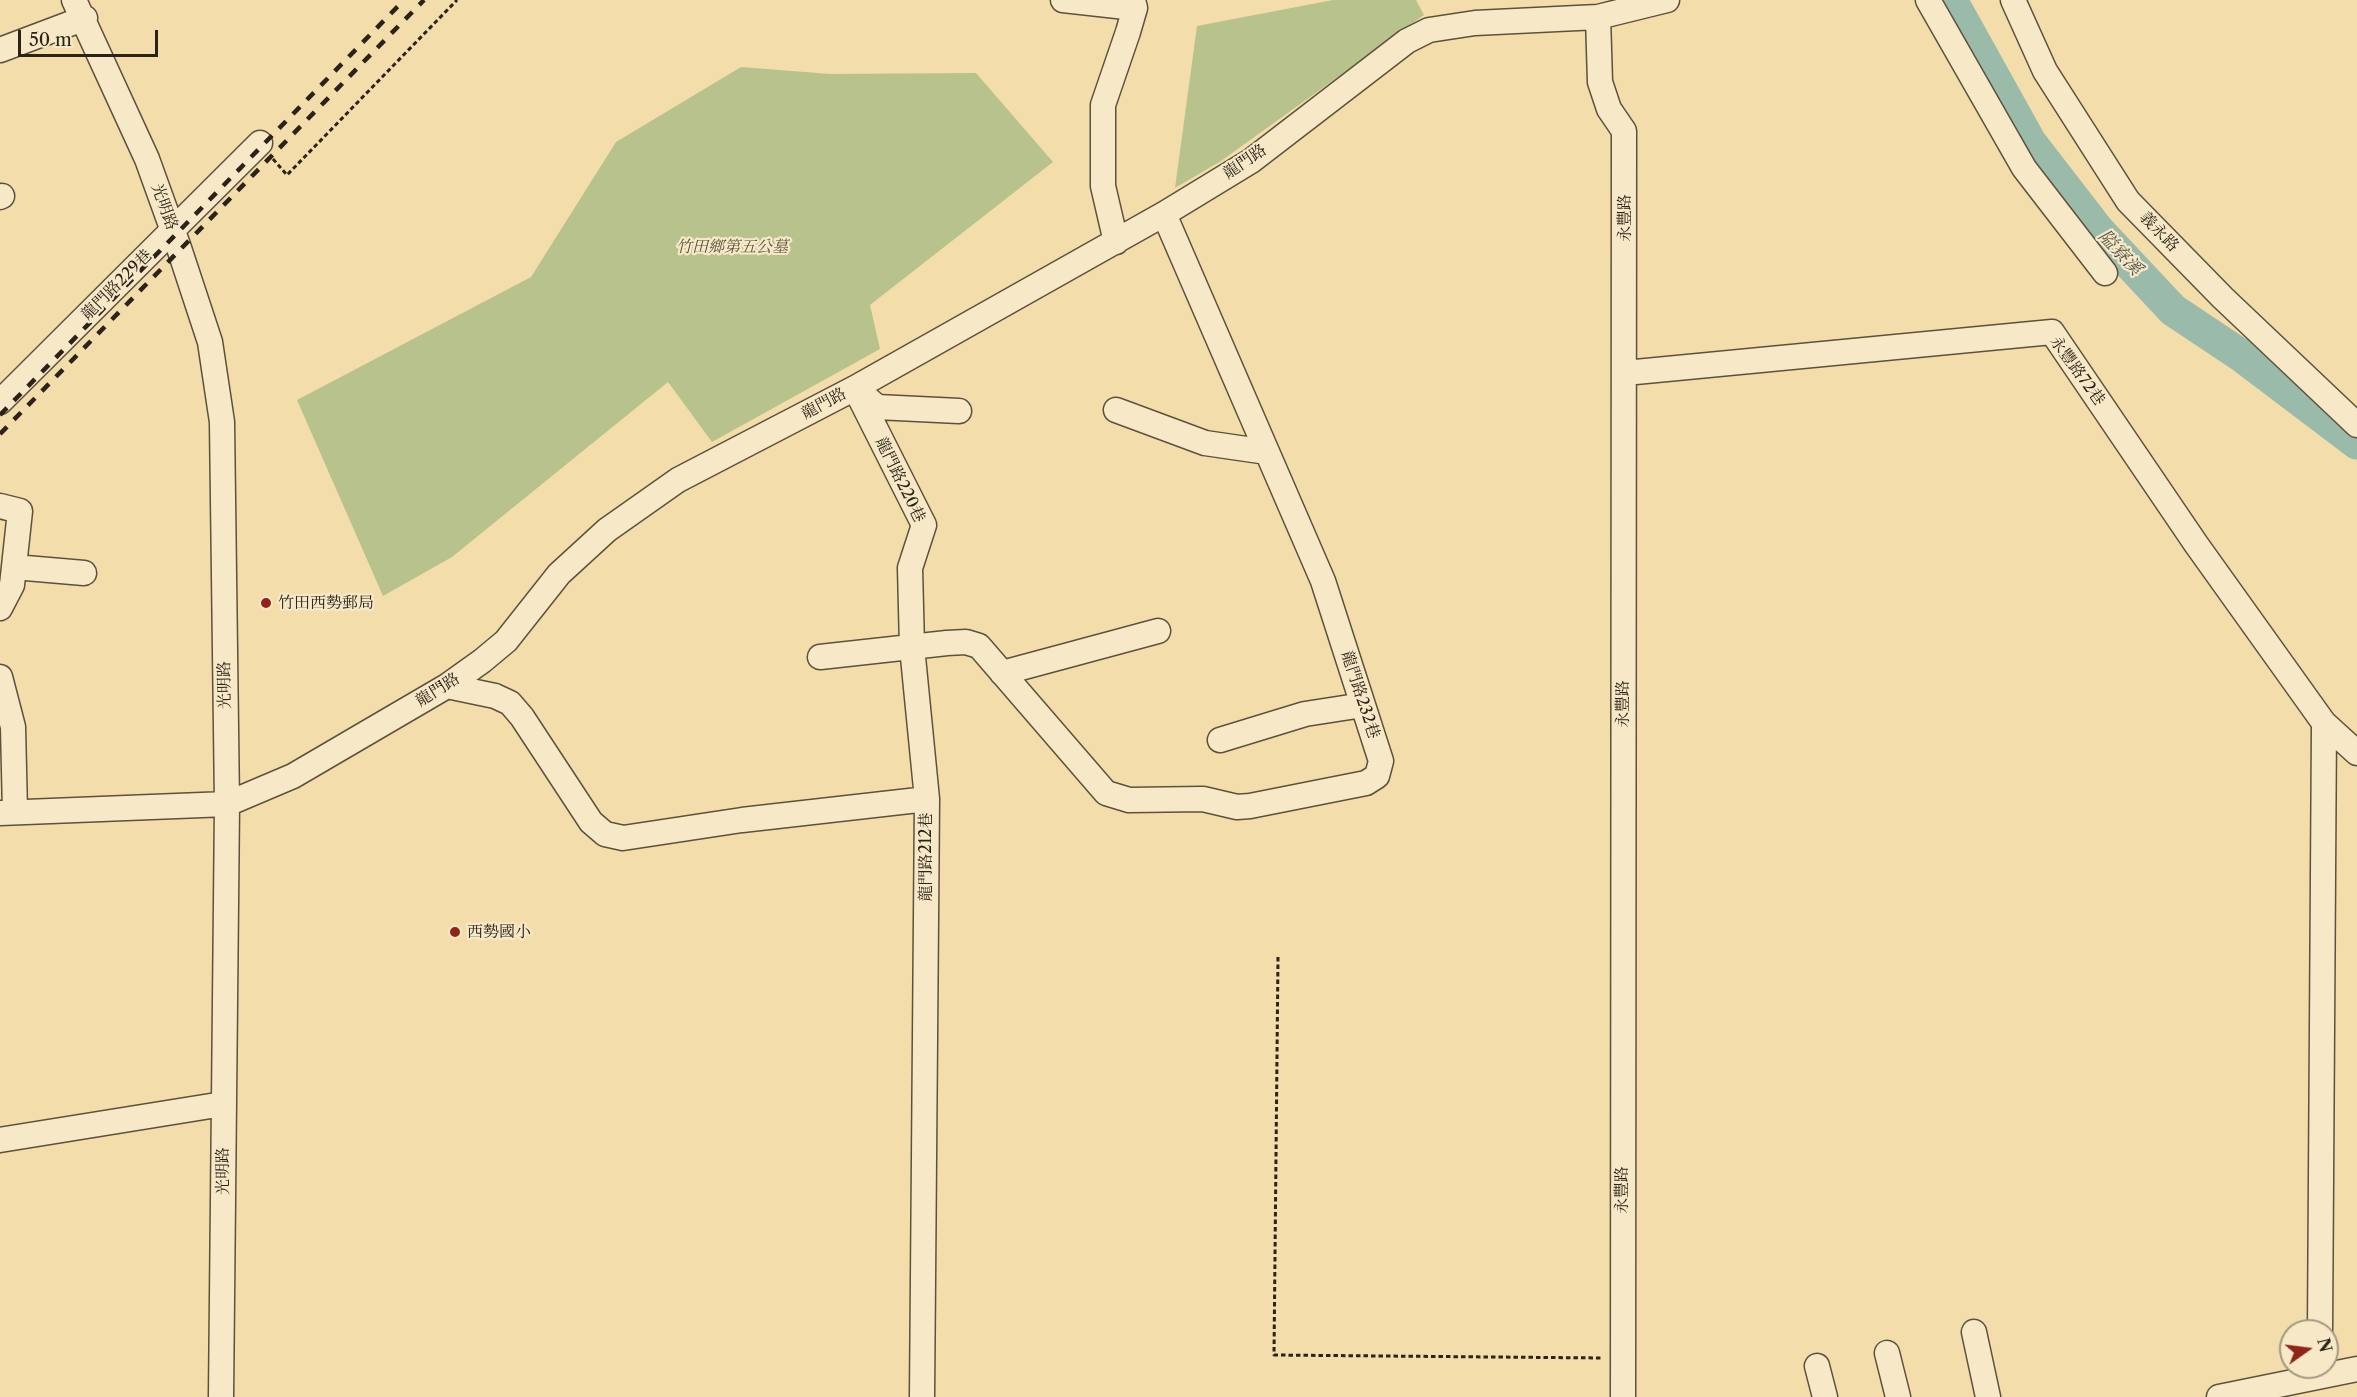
<!DOCTYPE html>
<html>
<head>
<meta charset="utf-8">
<style>
  body { margin:0 }
  #map { position:relative; width:2357px; height:1397px; overflow:hidden; background:#f3ddab; font-family:"Libre Caslon Text",serif }
  canvas { display:block }
  .north { position:absolute; left:2279px; top:1319px; width:60px; height:60px; box-sizing:border-box; background:#f7e9c8; border:2px solid #a59982; border-radius:50%; rotate:76deg; font-size:16px; font-weight:700; line-height:24px; text-align:center; color:#2b2218 }
  .north::after { content:''; display:block; margin:auto; width:21px; height:27px; background:#8f2418; clip-path:polygon(50% 0,100% 100%,50% 72%,0 100%) }
  .scale { position:absolute; left:18px; top:30px; width:140px; height:27px; box-sizing:border-box; border:3px solid #2b2218; border-top:0; padding-left:8px; font-size:18px; line-height:21px; white-space:nowrap; color:#2b2218; -webkit-text-stroke:4px #f7e9c8; paint-order:stroke }
</style>
</head>
<body>
<div id="map">
<canvas width="2357" height="1397"></canvas>
<div class="north">N</div>
<div class="scale">50 m</div>
</div>
<script>
const c = document.querySelector('canvas').getContext('2d');
c.lineJoin = 'round';
function paint(path, color) { c.fillStyle = color; c.fill(path, 'evenodd'); }
const shape = rows => new Path2D(rows.map(r => 'M' + r).join(''));
function trace(path, color, width, dash) { c.strokeStyle = color; c.lineWidth = width; c.lineCap = dash ? 'butt' : 'round'; c.setLineDash(dash || []); c.stroke(path); }
function label(font, color, halo, rows, align = 'center') {
  c.font = font + ' "Libre Caslon Text","Noto Serif TC",serif'; c.lineWidth = 4.5; c.setLineDash([]); c.textBaseline = 'middle'; c.strokeStyle = halo; c.fillStyle = color; for (const [text, x, y, turn = 0] of rows) {
    c.save(); c.translate(x, y); c.rotate((+turn || 0) * Math.PI / 180); c.textAlign = isNaN(turn) ? turn : align; if (halo) c.strokeText(text, 0, 0); c.fillText(text, 0, 0); c.restore();
  }
}
paint(shape([
  [1333,0,1416,0,1424,15,1221,161,1175,188,1197,26],
  [741,67,830,74,976,73,1053,162,870,305,880,349,712,442,668,382,452,557,383,596,297,400,531,277,616,142]
]), '#b8c28c');
trace(shape([
  [1951,0,2030,142,2098,230,2173,310,2242,356,2357,443]
]), '#9bbbaa', 33);
const minor = shape([
  [74,0,147,159,178,245,210,342,222,422,227,804,221,1397],
  [1063,0,1135,8],
  [1928,0,2024,168,2105,273],
  [2013,0,2045,71,2128,201,2223,298,2357,425],
  [1598,17,1600,82,1609,109,1624,131,1623,1397],
  [0,50,85,18],
  [0,197,2,196],
  [1116,242,1103,186,1103,105,1128,32,1135,8,1133,0],
  [1625,373,2052,332,2196,544,2324,723,2357,753],
  [855,388,924,525,910,568,912,647,927,799,922,1397],
  [859,391,877,407,959,411],
  [0,402,260,143],
  [1116,410,1205,443,1267,452],
  [0,506,20,511,12,585,0,608],
  [14,567,84,573],
  [820,657,947,643,966,642,979,646,1106,793,1129,800,1203,799,1237,807,1250,806,1366,783,1377,776,1381,761,1323,581,1164,214],
  [1002,673,1158,631],
  [0,677,13,727,15,812],
  [447,686,495,696,510,703,522,717,591,822,605,834,623,838,742,820,927,799],
  [1220,740,1305,714,1363,705],
  [0,813,227,804,293,776,447,686,482,661,506,641,559,574,607,530,678,480,855,388,1164,214,1251,161,1407,41,1429,30,1475,23,1598,17,1667,0],
  [0,1140,223,1104],
  [2320,1331,2324,723],
  [1974,1332,1988,1397],
  [1887,1353,1898,1397],
  [1817,1366,1825,1397],
  [2219,1397,2357,1369]
]);
trace(minor, '#5d513d', 27);
trace(shape([
  [273,159,287,175,457,0],
  [1278,957,1274,1355,1603,1358]
]), '#2b2218', 3, [4.5, 3]);
trace(minor, '#f7e9c8', 24);
trace(shape([
  [0,415,404,0],
  [0,434,424,0]
]), '#2b2218', 4.5, [10, 10]);
for (const [x, y, r, color] of [
  [266,603,6,"#8f2418"],
  [455,932,6,"#8f2418"]
]) { const dot = new Path2D(); dot.arc(x, y, r, 0, 2 * Math.PI); c.fillStyle = color; c.fill(dot); trace(dot, '#f7e9c8', 2); }
label('16px', '#2b2218', '#f7e9c8', [
  ["龍門路",1245,162,-34],
  ["光明路",164,207,70],
  ["永豐路",1625,218,-90],
  ["義永路",2159,232,46],
  ["龍門路229巷",117,285,-45],
  ["永豐路72巷",2077,371,54],
  ["龍門路",824,404,-28],
  ["龍門路220巷",900,480,64],
  ["光明路",225,685,-91],
  ["龍門路",438,690,-32],
  ["龍門路232巷",1360,695,72],
  ["永豐路",1623,704,-90],
  ["龍門路212巷",926,857,-90],
  ["光明路",223,1171,-90],
  ["永豐路",1622,1190,-90]
]);
label('italic 16px', '#55523b', '#f7e9c8', [
  ["竹田鄉第五公墓",732,247]
]);
label('16px', '#2b2218', '#f7e9c8', [
  ["竹田西勢郵局",278,603],
  ["西勢國小",467,932]
], 'left');
label('italic 18px', '#4d5044', '#f7e9c8', [
  ["隘寮溪",2120,253,47]
]);
</script>
</body>
</html>
